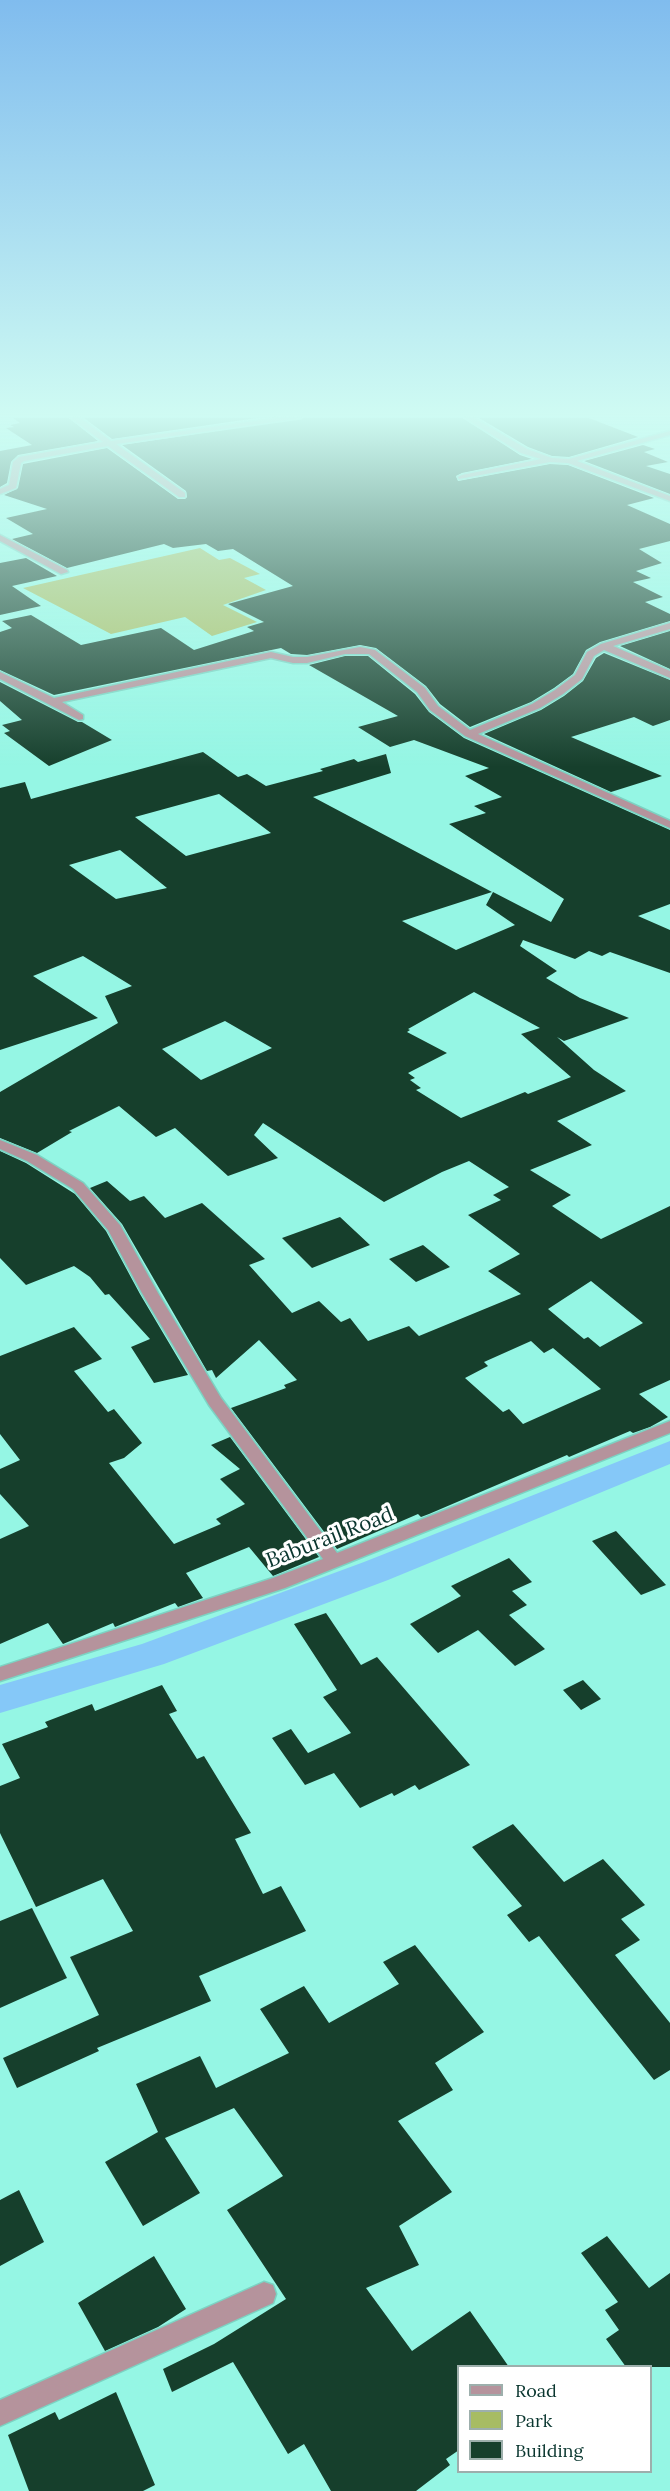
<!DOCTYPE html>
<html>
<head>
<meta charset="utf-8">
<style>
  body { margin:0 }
  #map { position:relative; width:670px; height:2491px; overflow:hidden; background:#95f6e4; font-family:Lora,serif }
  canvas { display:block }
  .legend { position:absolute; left:457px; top:2365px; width:195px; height:108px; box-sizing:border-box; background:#fff; border:2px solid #9dafac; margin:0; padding:8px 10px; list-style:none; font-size:18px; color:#0a362f }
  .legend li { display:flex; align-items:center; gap:12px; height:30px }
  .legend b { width:30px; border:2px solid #9dafac }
</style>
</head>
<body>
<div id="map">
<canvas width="670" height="2491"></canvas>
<ul class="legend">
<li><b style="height:8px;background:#b5939c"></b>Road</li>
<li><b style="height:16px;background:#a7bc63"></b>Park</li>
<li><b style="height:16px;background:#163f2c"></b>Building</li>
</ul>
</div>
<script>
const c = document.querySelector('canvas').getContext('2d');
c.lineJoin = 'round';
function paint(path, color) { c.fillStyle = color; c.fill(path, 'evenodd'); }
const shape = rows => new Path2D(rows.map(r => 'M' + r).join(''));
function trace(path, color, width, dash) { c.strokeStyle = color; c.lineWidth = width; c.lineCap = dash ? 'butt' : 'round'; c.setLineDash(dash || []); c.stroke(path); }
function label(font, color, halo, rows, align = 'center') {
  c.font = font + ' Lora,serif'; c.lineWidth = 6; c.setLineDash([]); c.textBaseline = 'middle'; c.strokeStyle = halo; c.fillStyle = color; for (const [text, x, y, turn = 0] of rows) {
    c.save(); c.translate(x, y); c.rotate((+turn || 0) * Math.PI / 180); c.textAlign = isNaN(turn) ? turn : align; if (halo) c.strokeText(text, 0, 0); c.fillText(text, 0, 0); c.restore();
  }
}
paint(shape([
  [200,548,219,560,230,558,260,574,244,578,266,590,223,605,257,622,212,636,185,617,111,634,23,588]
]), '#a7bc63');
paint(shape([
  [670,1441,670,1464,388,1580,164,1664,0,1713,0,1685,142,1644,364,1562,670,1441]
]), '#85c8f8');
paint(shape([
  [13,418,69,418,98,441,18,455,11,462,7,483,0,487,0,451,32,445,6,428,14,427,10,425,20,423],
  [84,418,257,418,112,439],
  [303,418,463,418,520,455,532,459,462,473,456,476,458,481,550,464,568,465,654,498,627,505,670,524,670,541,639,549,662,563,636,571,651,578,633,582,663,597,645,602,670,614,670,621,600,642,586,650,573,674,554,688,531,702,470,727,440,704,426,686,376,648,360,645,307,655,291,654,281,648,54,695,0,670,0,632,12,628,2,621,31,615,81,645,161,628,194,650,254,631,247,627,264,622,228,604,293,586,233,549,218,551,206,544,173,548,164,544,67,568,12,539,33,534,6,518,47,509,4,495,18,488,23,464,107,448,178,499,185,499,187,497,186,491,122,445],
  [479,418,589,418,638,437,569,457,552,456,528,447],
  [643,445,655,449,644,452,668,462,646,466,670,474,670,494,584,461],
  [26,558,57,576,12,586,41,606,0,615,0,563],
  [670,631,670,669,620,646],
  [604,653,670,680,670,720,653,726,634,717,571,737,662,776,611,792,484,734,541,710,564,696,583,681,596,658],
  [345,656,368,656,415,694,429,712,464,738,670,830,670,904,638,916,670,930,670,973,610,952,602,956,589,951,575,959,523,940,520,946,557,971,546,978,580,998,629,1018,564,1041,557,1037,594,1070,626,1091,557,1121,592,1145,530,1170,571,1195,552,1206,601,1239,670,1206,670,1380,639,1394,668,1417,650,1427,633,1433,630,1431,569,1457,567,1455,429,1514,421,1517,418,1514,337,1549,231,1408,286,1388,284,1385,297,1380,259,1340,216,1378,212,1370,207,1371,122,1224,90,1188,107,1181,130,1201,144,1196,165,1218,202,1203,265,1259,249,1265,292,1313,319,1301,341,1322,350,1318,368,1341,409,1326,419,1336,521,1294,488,1271,520,1254,468,1215,501,1200,493,1195,509,1187,469,1161,442,1172,384,1202,263,1123,254,1135,278,1158,228,1176,175,1128,156,1137,119,1106,69,1131,72,1132,37,1153,0,1138,0,1092,118,1023,105,996,132,986,83,956,33,976,98,1018,0,1050,0,788,25,782,31,799,203,752,238,777,247,774,266,786,323,771,320,769,354,759,358,762,386,754,391,773,313,797,492,892,402,921,456,950,515,925,486,905,493,892,551,922,564,899,449,824,486,813,474,806,502,797,465,776,489,768,414,740,390,747,358,727,398,716,309,665],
  [219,794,271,833,186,856,135,817],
  [120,850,167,888,116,899,69,865],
  [474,992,540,1028,521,1034,571,1077,528,1094,525,1092,461,1118,416,1090,421,1088,410,1080,415,1078,408,1073,447,1053,407,1032,410,1030,408,1029],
  [225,1021,272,1048,201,1080,162,1049],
  [591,1281,643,1323,600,1347,588,1337,584,1339,548,1309],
  [531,1341,544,1353,553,1348,601,1389,523,1424,509,1409,503,1412,465,1378,488,1366,484,1362],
  [0,682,78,722,82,722,112,740,49,766,4,733,10,731,2,725,22,720,0,701],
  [0,1151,26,1163,75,1194,106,1231,140,1294,188,1375,154,1383,131,1347,150,1339,109,1294,105,1295,90,1277,74,1266,26,1285,0,1258],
  [340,1217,370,1245,312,1268,282,1238],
  [423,1245,450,1267,416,1282,389,1259],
  [74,1327,102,1359,74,1371,108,1412,114,1409,142,1443,124,1458,109,1463,174,1544,221,1524,216,1519,245,1504,220,1479,240,1469,211,1445,230,1437,319,1557,273,1576,249,1547,186,1573,203,1598,178,1607,175,1603,115,1627,113,1623,63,1644,48,1623,0,1644,0,1539,29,1526,0,1494,0,1469,20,1460,0,1434,0,1356],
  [616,1531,666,1585,641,1595,592,1541],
  [509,1558,532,1582,512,1591,527,1605,509,1615,545,1649,515,1666,478,1630,438,1653,410,1624,461,1596,451,1586],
  [326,1613,361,1665,377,1657,470,1765,419,1790,415,1785,394,1796,392,1793,360,1808,334,1773,305,1785,272,1738,291,1729,308,1753,351,1733,323,1697,337,1690,294,1624],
  [583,1680,601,1699,581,1710,563,1690],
  [162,1685,177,1711,169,1714,197,1759,204,1756,251,1833,235,1839,263,1894,281,1886,306,1931,199,1976,211,2001,97,2048,99,2051,17,2088,3,2058,99,2015,70,1957,133,1931,103,1879,36,1907,0,1833,0,1786,20,1778,2,1744,48,1727,45,1722,92,1704,95,1711],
  [513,1824,564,1882,603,1859,645,1905,621,1919,640,1940,615,1955,670,2023,670,2070,654,2080,539,1936,529,1942,507,1915,522,1906,472,1847],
  [32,1908,67,1978,0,2008,0,1921],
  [415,1945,484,2032,435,2063,453,2090,398,2121,452,2192,399,2226,419,2265,366,2288,412,2351,470,2311,509,2367,459,2367,459,2450,446,2459,450,2465,416,2491,331,2491,304,2444,288,2454,233,2362,172,2392,163,2369,214,2344,286,2299,227,2210,283,2176,234,2108,165,2138,200,2193,143,2226,105,2162,158,2132,136,2084,200,2056,216,2088,289,2053,260,2009,304,1986,329,2023,399,1984,383,1962],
  [19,2190,44,2242,0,2266,0,2200],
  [607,2236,649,2288,670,2273,670,2367,626,2367,606,2339,619,2330,605,2310,618,2302,581,2253],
  [154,2256,186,2309,158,2327,105,2351,78,2303],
  [116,2392,155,2485,143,2491,29,2491,8,2435,55,2412,59,2420]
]), '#163f2c');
const minor = shape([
  [71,418,80,418,111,441,277,418,301,418,116,444,185,493,185,497,179,497,108,446,24,461,21,463,16,488,0,494,0,489,9,485,13,462,19,457,103,442,71,418],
  [465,418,474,418,527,449,552,458,569,459,670,431,670,435,577,461,670,496,670,501,568,463,550,462,459,479,458,477,462,475,541,459,521,453,465,418],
  [0,535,67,570,68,572,61,574,0,541,0,535],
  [670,623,670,629,613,646,670,671,670,678,604,650,594,656,582,679,563,694,540,708,478,734,670,821,670,828,465,736,430,710,417,692,369,654,345,654,307,663,293,663,271,658,62,702,83,715,83,719,79,720,0,679,0,672,54,698,271,652,293,657,307,657,360,647,375,650,425,688,438,706,470,730,532,704,555,690,575,675,587,652,601,644,670,623],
  [0,1140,37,1155,83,1183,120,1225,158,1293,221,1398,337,1553,670,1421,670,1433,285,1588,0,1681,0,1667,273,1578,323,1559,209,1405,142,1293,108,1230,73,1189,27,1161,0,1149,0,1140],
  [264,2282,273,2285,276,2294,273,2303,0,2426,0,2400,264,2282]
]);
trace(minor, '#7cd3c3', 3);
paint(minor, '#b5939c');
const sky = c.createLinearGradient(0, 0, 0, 767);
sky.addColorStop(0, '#80bcee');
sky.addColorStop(0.54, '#cffbf3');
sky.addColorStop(1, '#cffbf300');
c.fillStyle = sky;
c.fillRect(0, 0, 670, 767);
label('21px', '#0a362f', '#fff', [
  ["Baburail Road",330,1538,-21]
]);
</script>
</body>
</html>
